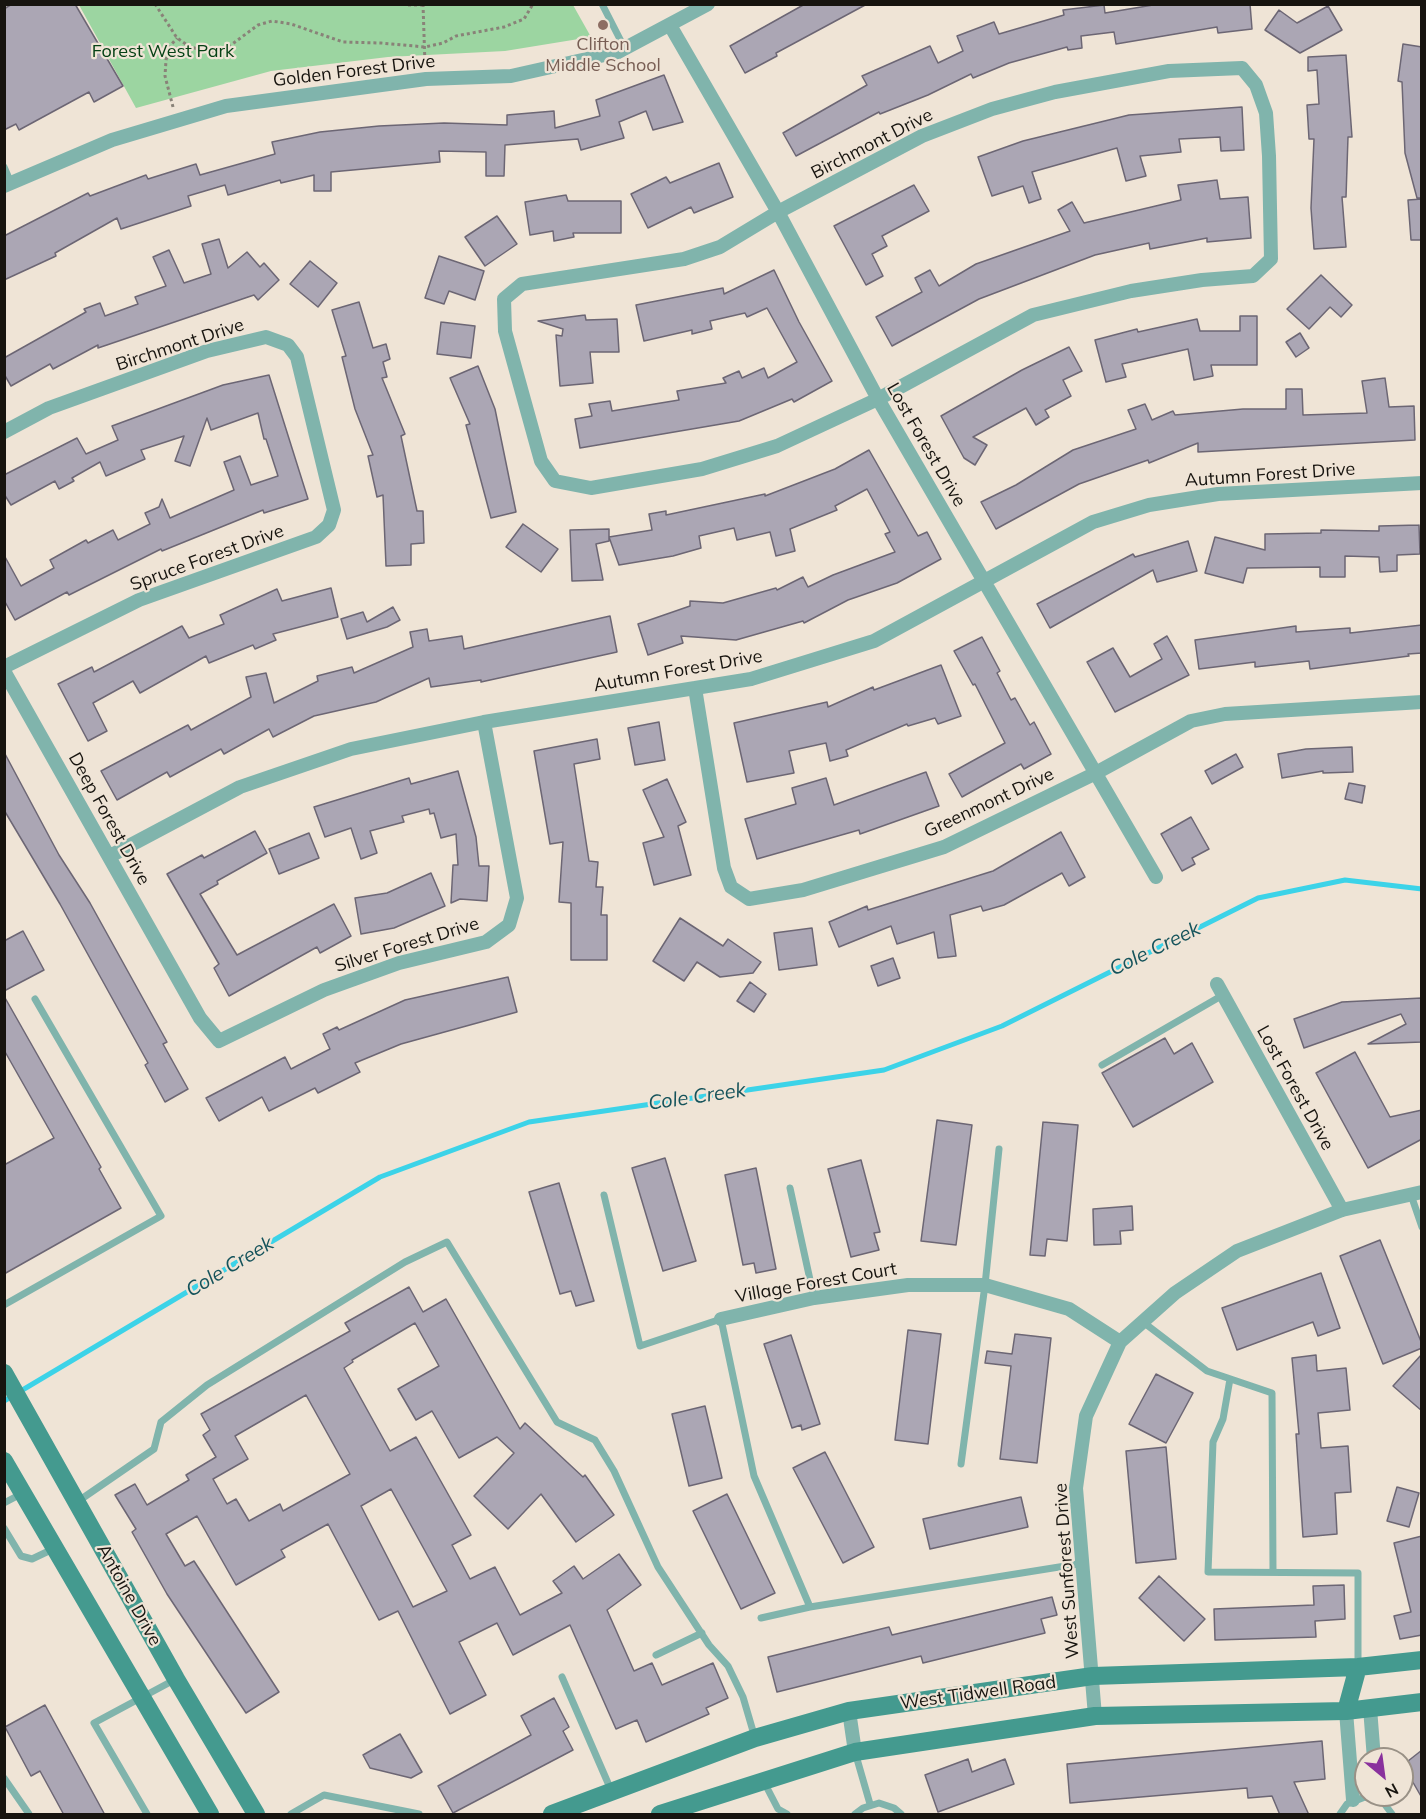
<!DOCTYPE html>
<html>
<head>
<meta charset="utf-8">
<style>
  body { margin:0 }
  #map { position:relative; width:1426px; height:1819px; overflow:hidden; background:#efe4d6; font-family:Mulish,sans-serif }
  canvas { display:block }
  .frame { position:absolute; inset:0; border:6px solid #17140f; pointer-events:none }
  .north { position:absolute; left:1354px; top:1747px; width:60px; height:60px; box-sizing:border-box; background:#efe4d6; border:2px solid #999186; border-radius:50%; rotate:151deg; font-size:16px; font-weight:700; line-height:24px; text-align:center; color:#17140f }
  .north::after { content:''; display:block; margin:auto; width:21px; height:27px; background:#89319d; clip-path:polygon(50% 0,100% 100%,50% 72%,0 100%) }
</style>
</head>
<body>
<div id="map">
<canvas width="1426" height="1819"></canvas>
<div class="frame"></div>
<div class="north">N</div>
</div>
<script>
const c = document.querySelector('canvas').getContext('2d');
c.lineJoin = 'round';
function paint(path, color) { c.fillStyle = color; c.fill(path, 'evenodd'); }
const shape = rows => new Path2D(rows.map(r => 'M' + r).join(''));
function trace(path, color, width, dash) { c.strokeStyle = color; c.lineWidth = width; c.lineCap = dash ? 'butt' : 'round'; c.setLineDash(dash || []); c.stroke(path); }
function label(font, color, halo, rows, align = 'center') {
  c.font = font + ' Mulish,sans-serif'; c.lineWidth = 4.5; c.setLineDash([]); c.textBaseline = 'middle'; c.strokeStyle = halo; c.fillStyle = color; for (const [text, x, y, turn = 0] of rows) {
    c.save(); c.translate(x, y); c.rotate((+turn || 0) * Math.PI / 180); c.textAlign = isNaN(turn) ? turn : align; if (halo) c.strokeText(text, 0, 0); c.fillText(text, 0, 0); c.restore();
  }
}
paint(shape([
  [79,5,573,5,591,37,505,51,388,57,271,71,136,108]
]), '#9cd5a1');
trace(shape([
  [4,1401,380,1177,529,1122,884,1070,1002,1026,1258,898,1345,880,1422,889]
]), '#3cd3e8', 5);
const building = shape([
  [12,4,75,4,123,86,94,102,89,92,19,130,16,124,4,130,4,9,12,4],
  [805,4,867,4,776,53,777,56,745,73,730,46,805,4],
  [1159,4,1250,4,1252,29,1218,33,1217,27,1116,44,1114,32,1081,36,1082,48,1068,50,1067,47,1009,63,973,78,971,74,928,95,880,114,879,112,796,156,783,133,867,85,862,76,930,46,938,63,963,51,957,36,994,22,999,34,1064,15,1063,10,1104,5,1105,13,1159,4],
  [1328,6,1342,30,1300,53,1265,30,1279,10,1297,23,1328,6],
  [1403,44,1422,47,1422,198,1417,198,1405,153,1402,82,1398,81,1403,44],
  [1346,55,1352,137,1348,137,1346,197,1342,197,1346,247,1314,249,1311,208,1314,139,1309,139,1307,105,1319,104,1317,70,1308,71,1308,57,1346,55],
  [664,75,683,122,653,130,646,111,619,122,624,138,581,150,578,139,505,145,504,176,486,176,486,152,439,151,440,162,331,172,331,191,314,191,314,175,281,183,280,180,228,195,225,185,188,196,191,206,121,229,117,218,55,253,56,256,4,280,4,236,88,193,90,196,146,175,148,179,196,164,200,175,275,154,272,142,320,132,379,126,444,123,507,125,507,115,554,111,555,128,600,116,596,100,664,75],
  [1242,107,1244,150,1221,151,1220,137,1179,139,1181,152,1140,156,1146,176,1126,181,1117,148,1032,172,1041,199,1029,203,1023,186,992,196,978,157,1023,141,1129,115,1242,107],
  [719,163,733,197,694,213,691,207,648,228,631,194,666,177,670,183,719,163],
  [1217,180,1220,199,1248,197,1251,238,1207,242,1207,238,1150,249,1149,243,1095,255,979,299,892,346,876,317,922,292,915,278,930,270,939,286,976,264,1070,231,1058,210,1072,202,1084,223,1181,200,1178,185,1217,180],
  [914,185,929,211,882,236,887,246,872,254,883,276,866,285,834,226,914,185],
  [566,195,568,201,621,201,621,233,573,233,574,237,554,241,553,231,530,235,525,202,566,195],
  [1422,199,1422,240,1411,240,1408,200,1422,199],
  [497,216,517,244,485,266,465,237,497,216],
  [219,239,228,268,247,252,260,267,264,263,279,280,258,300,254,295,98,348,98,345,53,369,50,364,11,386,4,374,4,358,86,312,84,309,100,303,105,316,138,304,135,297,166,286,153,257,169,250,184,283,211,274,202,244,219,239],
  [439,256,484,271,475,300,449,291,444,304,425,298,439,256],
  [310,261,337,283,318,307,290,284,310,261],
  [774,270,799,322,832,381,794,402,792,399,739,421,580,448,575,419,592,416,589,404,610,401,612,411,679,400,677,391,726,383,723,378,739,371,742,378,764,368,768,378,797,362,767,308,747,317,745,313,710,321,712,329,692,334,692,330,644,341,636,305,723,288,724,294,774,270],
  [1321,275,1352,305,1341,317,1330,307,1309,329,1287,309,1321,275],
  [359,302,373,348,386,344,390,359,383,362,387,377,382,378,405,434,401,436,417,511,423,511,424,543,411,544,411,565,386,566,383,495,377,497,368,456,373,455,355,409,342,357,346,356,332,310,359,302],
  [585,315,586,320,617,319,619,352,590,352,593,383,560,386,556,335,562,336,563,329,538,321,585,315],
  [1240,316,1257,316,1257,365,1211,365,1213,376,1194,380,1188,349,1122,364,1126,377,1106,382,1095,340,1137,329,1138,332,1197,319,1200,331,1240,331,1240,316],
  [441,322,475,326,471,358,437,354,441,322],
  [1300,333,1309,348,1296,357,1286,342,1300,333],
  [1069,347,1082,371,1063,380,1071,396,1045,410,1049,417,1036,425,1026,408,973,437,987,445,975,465,964,458,941,416,1022,370,1069,347],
  [478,366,495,409,516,512,491,518,466,425,470,424,450,378,478,366],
  [269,375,308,499,264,513,263,510,162,551,161,549,69,595,67,592,15,620,4,600,4,555,21,586,54,568,50,560,86,540,88,543,113,530,118,540,150,524,145,513,159,507,162,499,170,518,234,490,224,462,240,456,251,485,278,476,266,439,264,439,258,413,211,430,207,418,190,466,175,461,184,436,141,450,145,459,106,476,100,462,72,478,74,481,59,489,55,481,11,505,4,494,4,475,77,438,86,454,118,440,112,426,223,385,269,375],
  [1385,378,1389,407,1414,406,1415,440,1198,452,1198,443,1149,463,1148,460,1079,484,996,529,981,502,1016,485,1073,450,1136,429,1128,410,1145,404,1152,420,1173,411,1175,415,1243,409,1286,409,1286,389,1302,389,1303,415,1367,413,1362,381,1385,378],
  [869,450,918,536,927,532,941,559,897,583,848,600,804,623,803,621,736,640,681,636,683,643,648,655,638,624,690,606,690,601,723,603,776,588,777,590,803,577,808,587,833,575,895,552,885,534,890,532,867,489,835,506,837,510,790,529,795,551,776,556,770,532,737,540,734,528,699,536,701,548,673,556,619,565,609,537,652,530,649,514,666,511,666,515,765,494,765,496,835,469,869,450],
  [523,524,558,549,541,572,506,547,523,524],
  [1419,525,1420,554,1397,555,1397,571,1380,572,1379,557,1345,556,1345,577,1320,577,1320,567,1247,568,1243,583,1205,573,1215,537,1265,550,1265,534,1321,533,1321,530,1379,531,1379,526,1419,525],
  [609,529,609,541,596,544,603,580,572,581,570,530,609,529],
  [1188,541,1197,571,1157,582,1153,570,1050,628,1037,604,1133,554,1135,557,1188,541],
  [331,588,338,617,273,634,276,640,255,649,253,645,209,663,206,656,140,693,133,681,93,703,107,731,88,741,58,684,92,667,94,672,182,626,189,638,224,624,220,615,277,589,282,601,331,588],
  [393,607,400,620,387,627,347,639,341,619,363,612,367,622,393,607],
  [610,616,617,652,481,682,481,680,431,687,429,678,376,702,314,716,273,737,269,729,224,754,221,749,170,777,167,772,117,800,101,771,188,725,191,730,251,697,246,677,266,673,274,703,318,681,317,676,352,667,354,673,413,647,410,632,427,629,429,641,462,636,464,649,610,616],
  [1422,625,1422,653,1408,654,1409,656,1310,669,1309,661,1255,667,1255,662,1199,669,1195,640,1296,626,1296,632,1350,628,1350,633,1422,625],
  [1167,636,1189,675,1115,712,1087,662,1113,648,1130,677,1162,659,1154,644,1167,636],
  [982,637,1000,671,997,673,1011,700,1015,698,1030,725,1034,722,1051,754,1024,769,1021,764,962,797,949,774,1005,743,975,684,973,685,954,651,982,637],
  [941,665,961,716,938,724,935,718,908,726,907,724,846,750,848,756,830,761,826,743,789,751,794,773,747,782,734,723,827,702,828,707,873,687,874,690,941,665],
  [659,722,665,760,635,765,628,728,659,722],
  [597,739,600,759,574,764,589,861,598,862,596,887,603,887,601,915,607,915,607,960,571,960,571,903,559,902,563,842,550,844,534,751,597,739],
  [1352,747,1353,772,1323,773,1323,771,1282,778,1278,754,1306,749,1352,747],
  [4,752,59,855,90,903,167,1042,163,1044,188,1089,165,1102,145,1065,148,1063,60,904,4,810,4,752],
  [1236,754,1243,767,1212,784,1205,771,1236,754],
  [458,771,476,837,479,866,489,866,487,901,460,899,451,903,453,865,458,865,456,834,441,838,434,813,430,814,429,809,402,816,404,822,370,831,377,853,361,859,351,828,325,837,314,807,409,778,411,784,458,771],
  [926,772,939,806,860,834,859,830,757,859,745,819,796,804,792,788,826,778,834,805,926,772],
  [667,779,686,822,678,826,691,875,654,885,643,843,664,837,643,790,667,779],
  [1349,783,1365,786,1362,803,1345,799,1349,783],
  [1191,817,1209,849,1192,858,1195,864,1182,871,1161,834,1191,817],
  [255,831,267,853,217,881,218,884,200,894,237,955,334,904,351,936,320,953,317,947,229,996,214,968,219,964,167,874,202,855,204,858,255,831],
  [1061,832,1085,877,1069,886,1062,873,1004,905,983,911,981,906,950,915,956,956,938,958,934,932,897,944,891,926,839,947,829,922,867,906,868,910,993,871,1061,832],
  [309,833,319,858,279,874,269,849,309,833],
  [431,873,445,906,394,928,361,934,355,898,387,893,431,873],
  [680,918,723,946,728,939,761,962,753,973,720,977,697,962,684,981,653,961,680,918],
  [812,928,817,965,779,970,774,933,812,928],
  [23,931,44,970,4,991,4,941,23,931],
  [893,958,900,978,878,986,871,966,893,958],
  [508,977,517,1012,401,1044,355,1063,360,1072,318,1093,315,1088,269,1111,262,1097,219,1121,206,1098,285,1057,291,1069,330,1049,323,1034,337,1027,339,1030,405,1000,508,977],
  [750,982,766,994,754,1012,737,1001,750,982],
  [4,996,101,1167,99,1169,121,1208,4,1274,4,1165,54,1138,4,1050,4,996],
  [1422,998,1422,1042,1368,1044,1406,1024,1401,1014,1304,1048,1294,1019,1342,1002,1422,998],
  [1165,1038,1174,1054,1192,1043,1213,1082,1133,1127,1102,1073,1165,1038],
  [1355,1052,1390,1117,1422,1110,1422,1139,1368,1168,1316,1073,1355,1052],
  [937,1120,972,1125,956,1245,921,1241,937,1120],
  [1043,1122,1078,1125,1067,1241,1047,1239,1045,1256,1030,1255,1043,1122],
  [665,1158,696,1261,663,1271,632,1168,665,1158],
  [861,1160,880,1232,874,1233,879,1250,851,1257,828,1169,861,1160],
  [756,1168,776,1269,756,1273,754,1263,743,1265,725,1175,756,1168],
  [559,1183,594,1301,576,1306,571,1291,560,1294,529,1192,559,1183],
  [1132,1206,1133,1230,1120,1231,1121,1244,1094,1245,1093,1209,1132,1206],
  [1380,1240,1422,1344,1422,1348,1383,1364,1340,1256,1380,1240],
  [1321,1273,1340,1328,1318,1336,1313,1322,1237,1350,1222,1308,1321,1273],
  [409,1287,423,1312,446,1299,520,1429,525,1423,583,1477,585,1475,614,1515,576,1542,541,1494,508,1529,474,1496,514,1453,497,1437,459,1458,432,1411,416,1420,398,1389,439,1366,415,1323,352,1360,353,1362,344,1368,390,1451,416,1437,471,1535,452,1545,470,1579,495,1567,520,1615,562,1593,553,1581,574,1566,583,1579,619,1554,641,1585,607,1610,634,1671,652,1663,662,1685,713,1663,728,1698,706,1708,709,1714,646,1742,637,1720,616,1729,570,1625,513,1655,497,1623,459,1642,486,1695,450,1714,398,1611,379,1620,328,1524,281,1550,285,1557,236,1585,197,1516,166,1534,185,1566,194,1561,279,1692,246,1713,167,1594,132,1532,136,1529,115,1495,135,1484,147,1505,189,1480,186,1475,216,1457,203,1435,210,1430,201,1414,350,1331,345,1323,409,1287],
  [306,1395,350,1474,283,1511,280,1504,249,1521,236,1499,227,1504,213,1479,248,1459,235,1436,306,1395],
  [391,1489,447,1591,413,1607,361,1506,391,1489],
  [908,1330,941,1334,928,1444,895,1440,908,1330],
  [1015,1334,1051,1338,1037,1463,1000,1459,1011,1366,985,1363,987,1351,1012,1354,1015,1334],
  [791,1335,820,1424,802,1430,801,1425,792,1428,764,1344,791,1335],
  [1422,1354,1422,1411,1393,1386,1422,1354],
  [1316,1355,1317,1371,1346,1368,1350,1410,1318,1413,1321,1448,1348,1446,1351,1492,1335,1493,1337,1534,1303,1537,1296,1434,1299,1434,1292,1358,1316,1355],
  [1156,1374,1193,1393,1166,1443,1129,1424,1156,1374],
  [705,1406,722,1478,689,1486,672,1414,705,1406],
  [1166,1447,1176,1559,1136,1563,1126,1451,1166,1447],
  [825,1452,874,1547,843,1563,793,1468,825,1452],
  [1397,1487,1419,1493,1409,1527,1387,1521,1397,1487],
  [727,1494,775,1593,741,1609,693,1511,727,1494],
  [1021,1497,1028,1527,930,1549,923,1519,1021,1497],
  [1422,1536,1422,1635,1400,1639,1394,1616,1411,1612,1394,1543,1422,1536],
  [1159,1576,1205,1619,1184,1641,1139,1598,1159,1576],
  [1344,1585,1345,1619,1315,1621,1316,1637,1215,1640,1214,1609,1314,1605,1313,1586,1344,1585],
  [1052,1597,1057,1615,1041,1619,1045,1633,923,1663,921,1656,777,1692,768,1657,889,1627,892,1635,1052,1597],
  [554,1698,569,1727,563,1731,573,1750,453,1813,438,1786,531,1735,521,1716,554,1698],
  [45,1705,105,1815,64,1815,40,1771,31,1776,5,1727,45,1705],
  [400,1734,422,1772,411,1778,370,1768,363,1755,400,1734],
  [1322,1741,1325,1779,1294,1782,1309,1815,1280,1815,1272,1796,1248,1798,1247,1788,1070,1803,1067,1764,1322,1741],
  [1422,1750,1422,1798,1403,1765,1422,1750],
  [968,1759,972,1772,1005,1759,1014,1784,938,1812,925,1775,968,1759]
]);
paint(building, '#aba6b4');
trace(building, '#6c6674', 1.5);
trace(shape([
  [155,4,177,38,190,47,213,52,231,45,258,25,272,21,291,24,343,42,381,43,425,47,443,43,456,36,504,27,524,19,533,4],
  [423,4,425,65],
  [408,5,423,5],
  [173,107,165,76,166,60,170,46,177,38]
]), '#898278', 3, [3, 3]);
trace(shape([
  [602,4,625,49],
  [4,167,11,183],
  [1102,1065,1223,995],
  [790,1188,814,1298],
  [604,1195,640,1346,721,1319,754,1476,810,1607],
  [1411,1195,1422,1227],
  [4,1305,161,1216,35,999],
  [1143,1322,1207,1371,1272,1393,1273,1572],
  [1230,1379,1223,1419,1213,1442,1208,1572,1358,1573,1358,1665],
  [961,1464,985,1285,999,1149],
  [77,1502,154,1449,161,1422,207,1385,405,1262,447,1242,557,1422,595,1440,614,1471,658,1567,709,1645,728,1666,743,1697,755,1738],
  [4,1503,21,1494],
  [4,1528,21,1556,32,1559,53,1549],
  [761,1618,810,1607,1084,1563],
  [656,1655,702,1633],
  [562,1677,611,1790],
  [855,1752,870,1804],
  [4,1778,29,1814],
  [764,1782,778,1809,787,1814],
  [147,1814,94,1723,176,1679],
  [291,1814,324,1795,419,1814],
  [855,1814,863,1808,879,1803,894,1808,901,1814],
  [1340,1814,1347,1804,1365,1797,1383,1802,1392,1814]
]), '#80b4ac', 7);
trace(shape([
  [671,27,778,212,878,399,1156,877],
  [1242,68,1256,85,1266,113,1269,156,1271,259,1253,276,1202,280,1131,291,1033,315,878,399,777,446,702,469,591,488,555,481,541,461,505,331,504,299,522,284,684,259,720,247,778,212,922,136,992,109,1055,92,1169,71,1242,68],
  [4,186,112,140,226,106,426,79,511,76,618,52,708,4],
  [4,432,49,408,207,351,266,337,288,345,297,357,334,510,329,525,316,537,139,600,4,667],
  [4,671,200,1018,219,1041,324,990,399,963,486,942,509,925,517,898,484,722],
  [695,688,724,868,731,887,749,899,803,890,944,847,1094,774,1191,721,1225,714,1422,702],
  [110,856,240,787,351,749,484,722,751,679,874,641,1093,522,1149,505,1218,494,1422,483],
  [1217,984,1342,1210],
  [721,1319,814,1298,908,1285,985,1285,1069,1309,1120,1342],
  [1370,1708,1374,1759],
  [849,1711,855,1752],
  [1346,1711,1353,1800],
  [1095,1716,1076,1488,1086,1416,1120,1342,1175,1293,1237,1251,1342,1210,1422,1192],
  [1377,1795,1377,1798]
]), '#80b4ac', 14);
trace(shape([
  [4,1373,176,1679,256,1814],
  [4,1461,210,1814],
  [1346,1711,1358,1667],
  [552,1814,755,1738,849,1711,1093,1676,1358,1667,1422,1660],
  [660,1814,855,1752,1095,1716,1346,1711,1422,1702]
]), '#449a8f', 18);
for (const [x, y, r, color] of [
  [603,25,6,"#8d6e63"]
]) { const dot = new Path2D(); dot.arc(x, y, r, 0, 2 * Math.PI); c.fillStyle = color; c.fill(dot); trace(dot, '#efe4d6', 2); }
label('18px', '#785e54', '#efe4d6', [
  ["Clifton",603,45],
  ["Middle School",603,66]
]);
label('18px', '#054115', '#efe4d6', [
  ["Forest West Park",163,52]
]);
label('18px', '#17140f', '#efe4d6', [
  ["Golden Forest Drive",354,71,-7],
  ["Birchmont Drive",872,144,-27],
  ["Birchmont Drive",180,345,-18],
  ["Lost Forest Drive",926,445,60],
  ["Autumn Forest Drive",1270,475,-4],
  ["Spruce Forest Drive",207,558,-20],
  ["Autumn Forest Drive",678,671,-10],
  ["Greenmont Drive",989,803,-25],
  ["Deep Forest Drive",109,819,61],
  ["Silver Forest Drive",407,945,-17],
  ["Lost Forest Drive",1295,1088,61],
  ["Village Forest Court",816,1283,-10],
  ["West Sunforest Drive",1067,1571,-94],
  ["Antoine Drive",129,1595,61],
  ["West Tidwell Road",978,1693,-8]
]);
label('italic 20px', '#15535b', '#efe4d6', [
  ["Cole Creek",1155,949,-26],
  ["Cole Creek",697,1097,-8],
  ["Cole Creek",230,1267,-31]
]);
</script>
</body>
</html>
